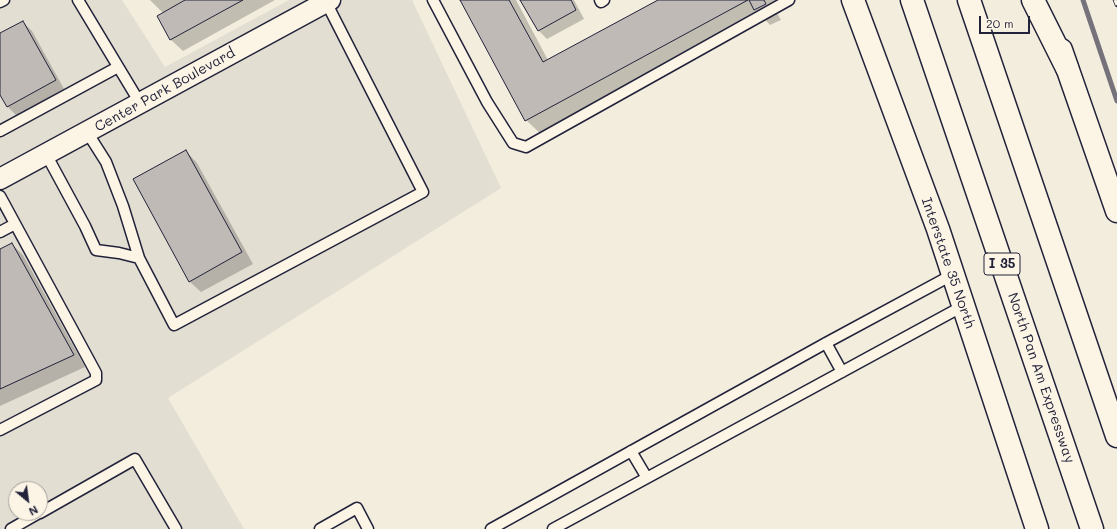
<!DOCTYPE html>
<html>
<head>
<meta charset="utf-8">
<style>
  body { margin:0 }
  #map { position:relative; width:1117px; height:529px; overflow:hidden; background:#f3edde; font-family:Mali,sans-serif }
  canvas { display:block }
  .north { position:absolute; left:8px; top:481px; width:40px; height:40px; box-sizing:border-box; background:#fcf5e5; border:1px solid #a5a1a1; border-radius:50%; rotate:151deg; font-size:11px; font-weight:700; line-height:16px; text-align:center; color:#22223b }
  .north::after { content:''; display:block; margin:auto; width:14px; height:18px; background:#22223b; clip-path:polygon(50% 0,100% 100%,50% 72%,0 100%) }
  .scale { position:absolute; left:979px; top:16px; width:51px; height:18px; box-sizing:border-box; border:2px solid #22223b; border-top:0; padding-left:5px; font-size:12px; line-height:14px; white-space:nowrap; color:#22223b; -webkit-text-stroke:3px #fcf5e5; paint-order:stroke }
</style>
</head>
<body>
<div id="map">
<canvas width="1117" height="529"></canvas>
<div class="north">N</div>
<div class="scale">20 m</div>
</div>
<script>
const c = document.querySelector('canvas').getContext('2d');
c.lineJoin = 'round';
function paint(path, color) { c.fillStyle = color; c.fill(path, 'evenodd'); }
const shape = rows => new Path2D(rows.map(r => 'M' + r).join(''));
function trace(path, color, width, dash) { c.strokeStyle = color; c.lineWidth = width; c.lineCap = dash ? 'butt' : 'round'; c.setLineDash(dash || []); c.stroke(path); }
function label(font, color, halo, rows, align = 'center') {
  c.font = font + ' Mali,sans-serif'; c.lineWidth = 3.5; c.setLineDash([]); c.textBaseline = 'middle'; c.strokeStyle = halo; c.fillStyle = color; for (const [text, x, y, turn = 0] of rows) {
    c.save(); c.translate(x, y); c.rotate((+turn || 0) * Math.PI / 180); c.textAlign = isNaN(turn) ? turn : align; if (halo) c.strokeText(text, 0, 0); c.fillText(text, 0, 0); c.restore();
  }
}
paint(shape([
  [0,0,122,0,165,67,289,0,412,0,501,188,168,398,244,529,0,529],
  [16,489,40,489,40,513,16,513]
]), '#e3ded2');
paint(shape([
  [150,0,275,0,183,51,171,40,158,16,163,13],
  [461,0,516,0,548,60,660,0,789,0,776,11,781,20,770,25,762,16,542,135,526,120],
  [521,0,574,0,584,19,547,39,538,30],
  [23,22,32,31,64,89,17,116,8,107,0,93,0,34],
  [186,151,197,163,253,264,201,292,189,281],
  [12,244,23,255,85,367,0,406,0,250]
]), '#0003');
trace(shape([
  [1083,0,1117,101]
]), '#75727b', 5);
const building = shape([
  [185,0,243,0,170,40,157,16,185,0],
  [460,0,509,0,543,62,658,0,748,0,525,121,460,0],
  [520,0,571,0,576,10,538,31,520,0],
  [749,0,764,0,766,4,754,10,749,0],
  [23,21,56,80,7,107,0,95,0,33,23,21],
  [186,150,242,252,189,282,133,179,186,150],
  [12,243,74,355,0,389,0,249,12,243]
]);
paint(building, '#bfbab6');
trace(building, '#22223b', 1);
const lane = shape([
  [78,0,140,103],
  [433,0,487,102,513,143,526,147,789,0],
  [600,0,601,2,604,0],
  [0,2,4,0],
  [0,131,118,67],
  [87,132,106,162,123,206,139,258],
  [46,154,85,226,96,250,119,253,139,258,174,325,423,192,326,2],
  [0,196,96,373,96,380,0,430],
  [0,232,15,224],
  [826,343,842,372],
  [631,451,647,478],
  [40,513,135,459,176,529],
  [11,529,39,513],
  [320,529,357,508,368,529],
  [491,529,826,343,952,275],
  [553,529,963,306]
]);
const street = shape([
  [0,179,330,0]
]);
const secondary = shape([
  [853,0,938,229,1037,529],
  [1061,50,1117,211]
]);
const highway = shape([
  [912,0,1092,529],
  [969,0,1117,436],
  [1033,0,1067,68]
]);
trace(lane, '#22223b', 13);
trace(street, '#22223b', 23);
trace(secondary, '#22223b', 25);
trace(highway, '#22223b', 25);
trace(lane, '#fcf5e5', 10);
trace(street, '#fcf5e5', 20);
trace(secondary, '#fcf5e5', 22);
trace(highway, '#fcf5e5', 22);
const rail = shape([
  [1115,0,1117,5]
]);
trace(rail, '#22223b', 4.5);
trace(rail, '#fcf5e5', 3, [9]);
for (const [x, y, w] of [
  [1002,264,36]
]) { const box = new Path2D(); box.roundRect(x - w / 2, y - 11, w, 22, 3); c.fillStyle = '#fcf5e5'; c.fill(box); trace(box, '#22223b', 1); }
label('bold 13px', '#22223b', null, [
  ["I 35",1002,264]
]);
label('14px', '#22223b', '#fcf5e5', [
  ["Center Park Boulevard",165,90,-29],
  ["Interstate 35 North",948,263,71],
  ["North Pan Am Expressway",1041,378,71]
]);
</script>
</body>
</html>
